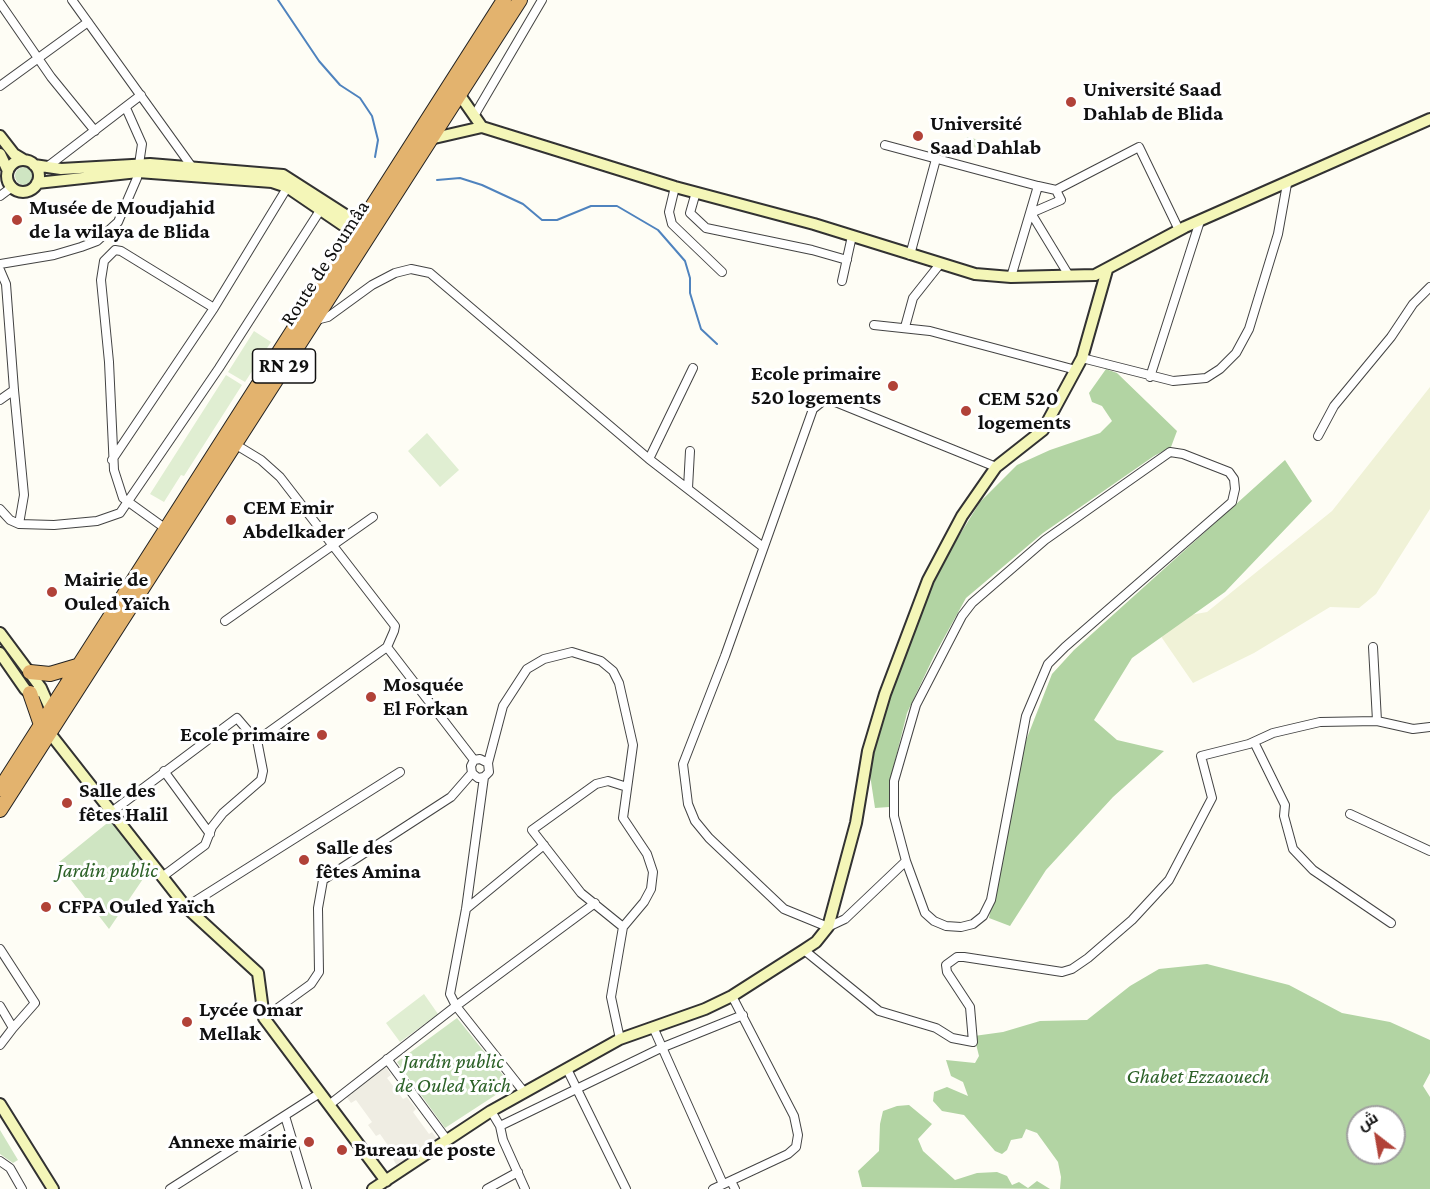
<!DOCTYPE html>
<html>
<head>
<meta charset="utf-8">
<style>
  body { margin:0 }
  #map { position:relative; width:1430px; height:1189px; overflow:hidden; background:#fefdf5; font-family:"Crimson Pro",Cairo,serif }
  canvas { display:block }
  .north { position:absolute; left:1346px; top:1105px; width:60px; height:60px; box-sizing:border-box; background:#fff; border:2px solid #9f9f9f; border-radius:50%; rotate:329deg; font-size:16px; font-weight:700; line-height:24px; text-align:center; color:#101010 }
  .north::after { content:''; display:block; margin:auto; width:21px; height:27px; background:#b14238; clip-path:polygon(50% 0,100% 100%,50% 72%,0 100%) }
</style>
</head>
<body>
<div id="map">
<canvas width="1430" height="1189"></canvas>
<div class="north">ش</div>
</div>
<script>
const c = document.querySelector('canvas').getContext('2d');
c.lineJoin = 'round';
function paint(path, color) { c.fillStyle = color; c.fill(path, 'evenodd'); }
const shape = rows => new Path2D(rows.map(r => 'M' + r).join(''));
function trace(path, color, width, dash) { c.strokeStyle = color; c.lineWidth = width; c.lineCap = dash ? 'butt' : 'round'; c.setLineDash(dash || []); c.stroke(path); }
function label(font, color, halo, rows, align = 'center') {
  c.font = font + ' "Crimson Pro",serif'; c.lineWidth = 6; c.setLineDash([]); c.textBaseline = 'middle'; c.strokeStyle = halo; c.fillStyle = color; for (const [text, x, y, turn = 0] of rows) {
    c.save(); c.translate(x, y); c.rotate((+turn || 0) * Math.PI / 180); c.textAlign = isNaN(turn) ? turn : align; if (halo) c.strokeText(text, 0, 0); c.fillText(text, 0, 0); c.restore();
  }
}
paint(shape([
  [1430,387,1430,509,1376,594,1359,608,1330,607,1254,653,1193,683,1151,622,1207,612,1332,511]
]), '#f0f2d7');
paint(shape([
  [967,137,1010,147,1008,155,965,145],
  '15 176a9 9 0 1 1 18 0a9 9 0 1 1-18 0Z',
  [111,820,149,870,109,929,58,863],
  [457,1018,511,1085,445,1128,397,1062],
  [0,1130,18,1160,13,1163,0,1154]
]), '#cfe5c2');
paint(shape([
  [1106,369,1117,373,1177,431,1171,447,1154,456,1043,533,966,598,934,656,907,713,890,781,889,807,875,808,870,775,880,722,894,673,938,570,980,502,1017,465,1050,450,1100,433,1112,421,1102,406,1092,402,1089,393],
  [1285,460,1312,501,1225,592,1132,658,1094,720,1117,740,1164,751,1113,797,1046,870,1010,926,989,918,1025,743,1052,674,1074,650],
  [1207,964,1289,985,1342,1013,1390,1022,1430,1040,1430,1073,1423,1086,1430,1097,1430,1189,1060,1189,1061,1177,1058,1162,1037,1133,1026,1129,1022,1138,1011,1140,1007,1150,1002,1154,995,1151,964,1115,942,1111,933,1101,934,1092,947,1087,968,1096,963,1082,951,1076,946,1060,975,1063,979,1056,974,1036,1003,1032,1040,1021,1087,1020,1130,986,1159,969],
  [1358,1117,1394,1117,1394,1153,1358,1153],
  [909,1105,932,1124,918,1139,923,1151,955,1180,977,1173,997,1172,1007,1176,1012,1185,1019,1182,1028,1188,1037,1181,1050,1189,862,1187,858,1171,879,1151,880,1124,883,1111,897,1106]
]), '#b2d4a3');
paint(shape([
  [254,331,271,342,245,382,228,372],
  [226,375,242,385,184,476,181,475,164,502,150,494],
  [427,433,459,470,440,487,408,451],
  [424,994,438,1014,400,1042,386,1023]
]), '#e0eed2');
paint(shape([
  [386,1067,391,1075,387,1078,403,1099,407,1097,416,1109,413,1112,429,1134,432,1132,437,1139,397,1166,393,1159,396,1157,380,1134,376,1136,368,1125,372,1122,356,1100,351,1103,346,1096]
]), '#efede3');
trace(shape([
  [278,0,319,61,340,85,360,98,372,116,378,140,375,157],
  [437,180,460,178,482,185,523,204,542,220,557,220,591,206,617,206,658,230,685,261,690,278,690,293,701,329,717,344]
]), '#4f83be', 2);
const street = shape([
  [72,0,192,167],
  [0,3,51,77,95,131],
  [0,86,88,22],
  [474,116,542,0],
  [885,145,1038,186],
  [47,167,141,95],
  [675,187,669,212,672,224,722,272],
  [1056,190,1061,200,1031,213,1068,274],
  [696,192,690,213,706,228,812,250,847,260],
  [0,196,12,187],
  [910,255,936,159],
  [0,264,54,255,81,247,97,241,118,222,137,178,142,144,126,108],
  [0,270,6,284,14,390,0,400],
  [1011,277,1038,186,1056,190,1139,147,1179,230],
  [842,281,852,236],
  [316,320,328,317,372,285,395,273,411,269,430,273,649,459,763,547],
  [874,325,930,331,1076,370],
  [905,327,913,298,940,264],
  [1082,358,1173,381,1206,378,1220,369,1236,353,1249,329,1278,234,1287,184],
  [1150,377,1200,221],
  [14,390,24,495,19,524],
  [1318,436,1334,406,1391,337,1413,304,1430,287],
  [649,459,693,368],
  [112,460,214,308,290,183],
  [688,488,690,451],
  [0,509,10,520,19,524,54,525,97,521,120,513,219,368,321,209],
  [166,529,123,498,114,470,109,362,101,280,104,261,115,250,121,251,214,308],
  [225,621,373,517],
  [387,647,474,760],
  [1373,647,1377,721],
  [1254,742,1285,805,1284,816,1293,849,1313,870,1391,923],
  [488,763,503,706,527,669,544,659,572,652,601,661,613,671,619,683,633,745,623,818,647,854,653,872,651,889,644,902,623,927],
  [164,771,210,834],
  [110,813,237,718,255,739,259,739,387,647,394,631,395,626,280,477,261,460,233,443],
  [1350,814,1430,851],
  [906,861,894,816,894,781,916,705,962,616,972,603,1045,540,1170,452,1183,454,1229,472,1234,479,1235,489,1232,502,1065,647,1048,664,1026,716,991,900,983,916,973,924,961,927,946,926,934,921,925,913,906,861,845,919,828,927,784,909,709,838,695,821,688,804,683,764,725,656,813,409,823,401,833,401,996,467],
  [162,877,205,845,212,827,223,813,261,780,263,771,257,740],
  [186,907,400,772],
  [466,909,544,845],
  [0,949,35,1003,13,1028],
  [804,950,879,1011,936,1028,952,1038,973,1042,970,1007,947,972,946,965,957,957,964,957,1062,972,1072,969,1088,958,1132,920,1169,880,1212,798,1201,756,1249,744,1273,733,1320,722,1377,721,1413,729,1430,727],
  [0,1006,13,1028,0,1045],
  [264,1018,311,984,319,972,318,908,323,880,451,797,472,773,471,766,474,760,480,759,488,763,489,772,484,777,478,778,472,773],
  [653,1027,723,1184],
  [620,1039,611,997,623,927,581,893,532,830,596,784,608,781,627,787],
  [387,1059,447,1140],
  [567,1069,626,1189],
  [524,1092,456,1006,595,903],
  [329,1105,456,1006,450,994,466,909,484,777],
  [491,1111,500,1126],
  [285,1116,307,1189],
  [0,1161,10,1168,22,1189],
  [731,1181,735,1189],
  [170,1189,320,1093],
  [487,1189,518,1172],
  [525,1189,503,1140,500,1126,661,1048,743,1015],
  [713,1189,788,1154,796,1147,798,1135,794,1116,732,996]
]);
const secondary = shape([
  [459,94,482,127],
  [0,136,14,154,24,160],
  [430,139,482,127,675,187,814,224,975,274,1011,277,1095,275,1185,227,1430,119],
  [0,154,8,171],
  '7 176a16 16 0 1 1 32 0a16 16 0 1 1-32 0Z',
  [34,165,61,169,150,164,283,175,361,225],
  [37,183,138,172,272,182,287,187,356,234],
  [0,633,41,688,53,715],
  [0,653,25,689,30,693,36,692],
  [45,727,186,907,258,973,264,1018,386,1181],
  [0,1104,53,1189],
  [373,1189,491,1111,620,1039,705,1009,732,996,804,950,816,942,828,927,856,823,868,751,885,694,928,580,962,516,996,467,1043,430,1082,358,1107,270]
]);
const highway = shape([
  [30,672,50,674,77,666],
  [30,693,40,722],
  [0,789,504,0],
  [0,810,520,0]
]);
trace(street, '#434343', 10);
trace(secondary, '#323232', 14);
trace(highway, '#212121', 16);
trace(street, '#fff', 8);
trace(secondary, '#f4f6b8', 10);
trace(highway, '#e3b36e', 14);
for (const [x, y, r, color] of [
  [1071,102,6,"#b14238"],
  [918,136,6,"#b14238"],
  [17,220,6,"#b14238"],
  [893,386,6,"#b14238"],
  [966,411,6,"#b14238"],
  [231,520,6,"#b14238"],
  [52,592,6,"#b14238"],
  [371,697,6,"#b14238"],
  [322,735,6,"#b14238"],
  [67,803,6,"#b14238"],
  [304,860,6,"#b14238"],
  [46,907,6,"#b14238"],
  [187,1022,6,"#b14238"],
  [309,1142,6,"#b14238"],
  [342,1150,6,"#b14238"]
]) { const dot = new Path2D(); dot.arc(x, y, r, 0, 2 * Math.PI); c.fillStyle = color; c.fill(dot); trace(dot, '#fff', 2); }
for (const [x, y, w] of [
  [284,366,63]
]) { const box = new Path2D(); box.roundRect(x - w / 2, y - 17, w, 34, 4.5); c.fillStyle = '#fff'; c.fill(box); trace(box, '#101010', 1.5); }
label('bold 20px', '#101010', null, [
  ["RN 29",284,366]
]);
label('bold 21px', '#101010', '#fff', [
  ["Université Saad",1083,90],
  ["Dahlab de Blida",1083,114],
  ["Université",930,124],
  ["Saad Dahlab",930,148],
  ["Musée de Moudjahid",29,208],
  ["de la wilaya de Blida",29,232],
  ["Ecole primaire",881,374,"right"],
  ["520 logements",881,398,"right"],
  ["CEM 520",978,399],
  ["logements",978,423],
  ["CEM Emir",243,508],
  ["Abdelkader",243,532],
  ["Mairie de",64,580],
  ["Ouled Yaïch",64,604],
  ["Mosquée",383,685],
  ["El Forkan",383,709],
  ["Ecole primaire",310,735,"right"],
  ["Salle des",79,791],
  ["fêtes Halil",79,815],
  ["Salle des",316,848],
  ["fêtes Amina",316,872],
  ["CFPA Ouled Yaïch",58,907],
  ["Lycée Omar",199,1010],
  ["Mellak",199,1034],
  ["Annexe mairie",297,1142,"right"],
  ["Bureau de poste",354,1150]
], 'left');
label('21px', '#101010', '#fff', [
  ["Route de Soumâa",325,263,-57]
]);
label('italic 21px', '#2c6128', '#fff', [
  ["Jardin public",107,871],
  ["Jardin public",453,1062],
  ["de Ouled Yaïch",453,1086],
  ["Ghabet Ezzaouech",1198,1077]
]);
</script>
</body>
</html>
